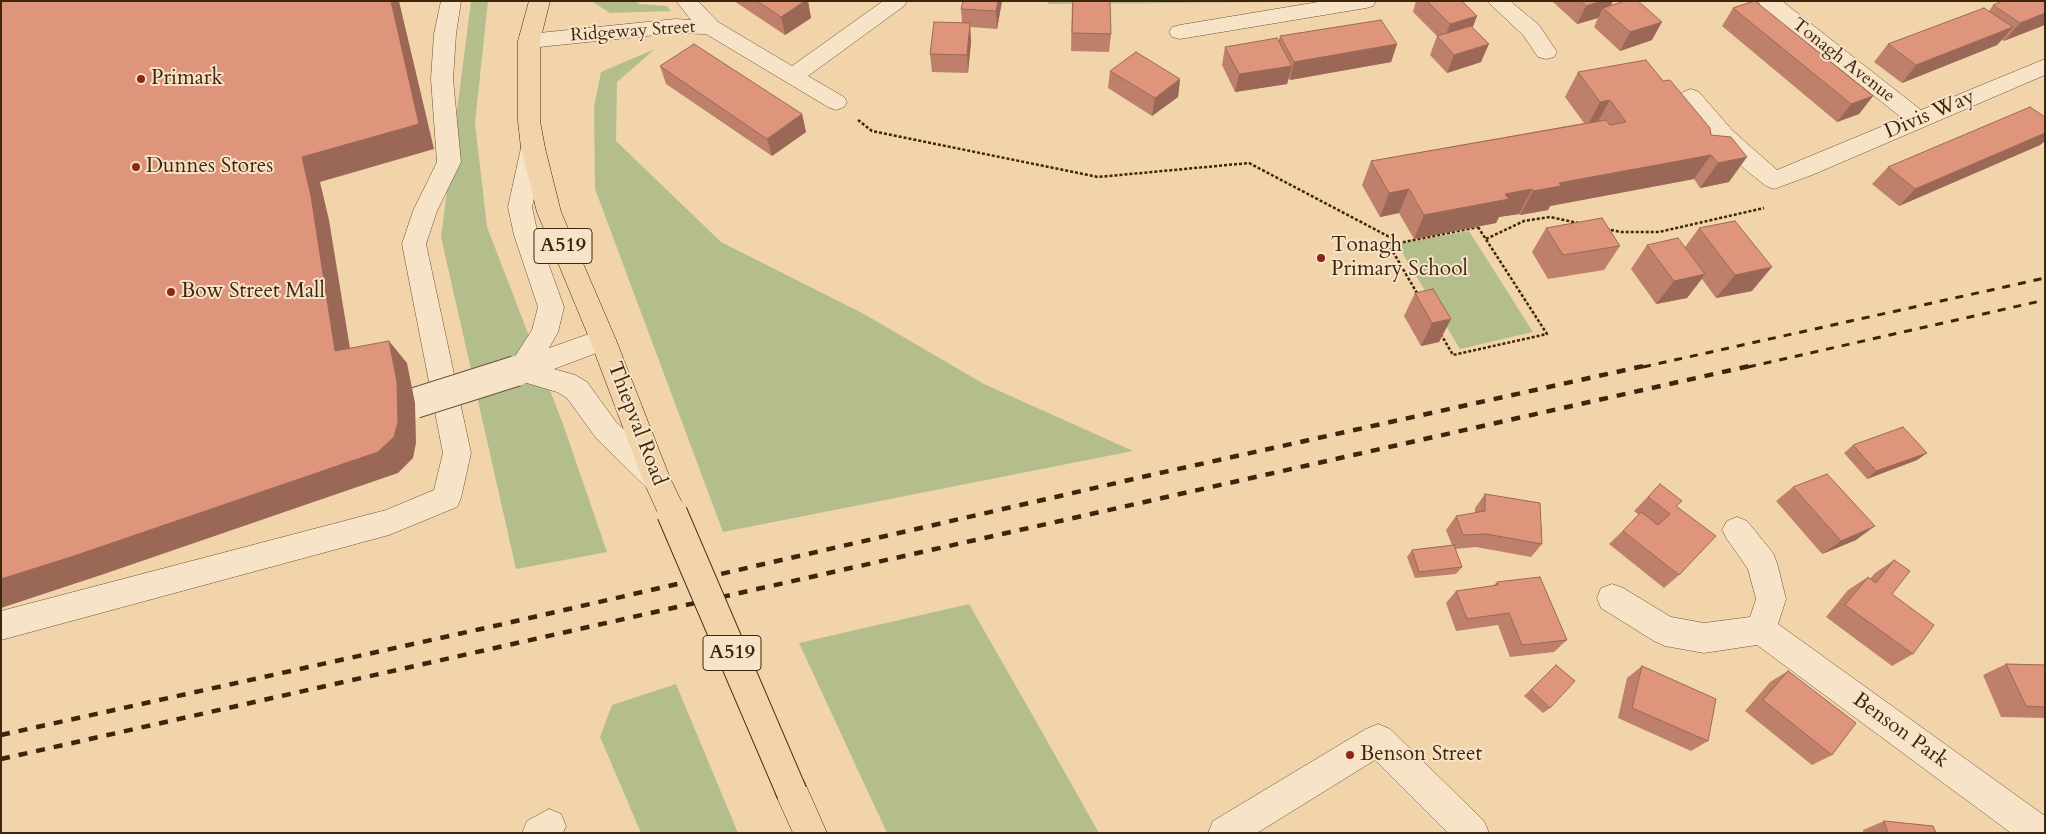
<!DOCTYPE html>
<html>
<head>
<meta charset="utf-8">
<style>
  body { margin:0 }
  #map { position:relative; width:2046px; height:834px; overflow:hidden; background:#f2d4aa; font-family:Cardo,serif }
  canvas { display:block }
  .frame { position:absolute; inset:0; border:2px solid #3e250b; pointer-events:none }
</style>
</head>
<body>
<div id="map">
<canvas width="2046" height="834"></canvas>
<div class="frame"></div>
</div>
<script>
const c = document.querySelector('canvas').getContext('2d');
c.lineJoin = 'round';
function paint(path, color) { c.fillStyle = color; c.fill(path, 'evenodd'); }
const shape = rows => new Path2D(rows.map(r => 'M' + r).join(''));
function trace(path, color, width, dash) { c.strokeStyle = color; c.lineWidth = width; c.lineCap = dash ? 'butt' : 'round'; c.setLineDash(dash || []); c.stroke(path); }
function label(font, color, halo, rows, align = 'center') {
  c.font = font + ' Cardo,serif'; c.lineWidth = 4; c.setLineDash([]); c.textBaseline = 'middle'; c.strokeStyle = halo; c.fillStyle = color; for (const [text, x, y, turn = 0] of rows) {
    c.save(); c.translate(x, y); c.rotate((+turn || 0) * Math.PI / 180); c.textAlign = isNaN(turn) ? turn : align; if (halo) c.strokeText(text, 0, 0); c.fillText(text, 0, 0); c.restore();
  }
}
paint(shape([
  [471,1,488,1,475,123,487,227,563,424,607,552,516,569,441,237],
  [591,1,635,1,640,4,667,6,671,11,610,13],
  [1048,1,1282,1,1282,2,1048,4],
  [655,49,617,82,616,141,721,242,864,314,984,384,1133,451,723,532,595,189,594,107,601,72],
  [1469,231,1533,332,1460,349,1397,244],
  [969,604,1033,716,1099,833,887,833,799,643],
  [676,684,738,833,641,833,600,737,612,705]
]), '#b4be8d');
const minor = shape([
  [441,1,461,1,456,34,453,79,461,162,437,211,426,244,471,453,461,498,457,507,389,535,1,640,1,611,386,510,434,490,443,453,402,244,413,211,437,162,431,79,434,34,441,1],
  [676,1,698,1,718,22,792,66,883,1,907,1,904,6,808,76,844,97,847,102,844,107,836,110,828,107,706,34,676,33,529,48,521,46,518,41,521,36,529,34,676,19,691,20,676,1],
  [1324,1,1376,1,1373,6,1366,8,1180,39,1172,37,1169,32,1172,27,1180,25,1324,1],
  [1487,1,1510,1,1539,25,1557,52,1554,57,1546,59,1538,57,1523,35,1487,1],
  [1758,1,1782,1,1921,110,2045,59,2045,75,1812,175,1774,189,1766,186,1747,171,1716,142,1683,102,1680,97,1683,92,1691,89,1699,92,1732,130,1777,170,1902,118,1761,6,1758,1],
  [533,140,541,142,545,148,532,207,538,235,564,307,558,332,549,348,603,329,612,333,616,340,612,347,554,369,575,375,587,382,616,422,666,469,670,478,666,487,656,490,646,487,596,438,567,398,557,392,520,381,516,382,507,379,503,371,507,363,512,361,532,330,538,307,514,235,508,207,521,148,525,142,533,140],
  [1737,517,1747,521,1773,553,1777,563,1786,599,1778,624,2045,816,2045,833,2011,833,1757,645,1704,653,1665,646,1654,641,1601,608,1597,598,1601,588,1612,584,1623,588,1671,617,1704,623,1750,617,1756,599,1748,569,1727,539,1722,530,1727,521,1737,517],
  [1378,724,1390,729,1484,821,1489,833,1448,833,1375,760,1257,833,1208,833,1213,821,1366,729,1378,724],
  [549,809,561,814,566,826,563,833,522,833,527,821,549,809]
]);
const major = shape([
  [529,1,550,1,540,41,540,121,545,148,561,212,616,340,670,478,687,513,682,522,672,526,662,522,642,478,590,340,537,212,521,148,518,121,518,41,529,1],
  [792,776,804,781,827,833,793,833,775,793,780,781,792,776]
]);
trace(minor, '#6b5133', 1);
trace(major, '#3e250b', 1);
trace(shape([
  [858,120,872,131,1098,177,1249,163,1399,242],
  [1478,227,1547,334,1453,355,1389,245,1478,227],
  [1606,229,1621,232,1659,232,1764,208],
  [1486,239,1524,221,1550,217,1578,223]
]), '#3e250b', 2.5, [3, 2]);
paint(minor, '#f7e3c8');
paint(major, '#f2d4aa');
trace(shape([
  [1643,367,2045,278],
  [1748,367,2045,300]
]), '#3e250b', 3, [8, 8]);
trace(shape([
  [1,735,499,625,1151,475,1648,365],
  [1,759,1754,365]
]), '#3e250b', 4.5, [9, 9]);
const minorBridge = shape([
  [415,403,516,371]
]);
const majorBridge = shape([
  [672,513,792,793]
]);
trace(minorBridge, '#6b5133', 32, []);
trace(majorBridge, '#3e250b', 32, []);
trace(minorBridge, '#f7e3c8', 30);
trace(majorBridge, '#f2d4aa', 30);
paint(shape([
  [734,1,808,1,811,18,785,35],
  [1002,1,997,29,970,27,971,42,968,73,932,72,930,54,962,23,961,9],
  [1072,1,1111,34,1109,52,1071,51],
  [1416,1,1462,1,1477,16,1472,28,1481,62,1447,73,1430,55,1437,36,1413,12],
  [1552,1,1613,1,1611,6,1652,40,1620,51,1594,27,1598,18,1577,24],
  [2045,1,2004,41,2002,40,1997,45,1902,83,1874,62,1888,44,1989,11,1993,5],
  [1733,8,1873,96,1859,114,1837,122,1722,26],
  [1280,36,1397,44,1391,62,1290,80,1289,78,1287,84,1235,92,1222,65,1225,47,1278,42],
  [660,66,802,114,806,132,772,156,666,84],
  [1110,71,1180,79,1178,97,1152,116,1108,88],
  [1578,72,1663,81,1711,135,1729,182,1700,188,1694,179,1550,206,1548,210,1520,215,1519,214,1499,217,1496,223,1414,239,1399,213,1380,217,1362,185,1371,161,1584,123,1565,97],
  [2045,117,2045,141,2040,145,1899,206,1872,184,1888,167],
  [1546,228,1620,246,1604,270,1548,279,1532,252],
  [1699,228,1752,291,1716,298,1702,279,1687,298,1656,304,1631,269,1647,245,1685,247],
  [1415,293,1451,319,1439,342,1421,346,1404,316],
  [1853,445,1927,453,1917,460,1867,479,1844,453],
  [1660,484,1676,506,1679,575,1664,588,1609,544,1639,515,1634,511],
  [1793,487,1856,540,1822,554,1776,501],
  [1485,494,1542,544,1531,557,1476,547,1455,549,1462,567,1456,574,1415,578,1407,557,1412,550,1452,545,1446,530,1456,516,1475,513,1475,508],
  [1894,560,1892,594,1913,654,1892,666,1826,617,1848,590,1868,577,1870,579,1875,573],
  [1497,582,1567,640,1554,652,1510,657,1498,625,1456,631,1446,603,1456,591,1493,586],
  [2006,664,2045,665,2045,718,2001,717,1983,675],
  [1556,665,1550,708,1543,713,1524,696],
  [1642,666,1708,741,1691,751,1618,718,1627,678],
  [1788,671,1832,755,1812,765,1745,711,1770,682],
  [1884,821,1936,833,1863,833,1863,830]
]), '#bf806b');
paint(shape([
  [391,1,399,1,434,149,320,182,329,220,354,373,335,351,302,157],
  [805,1,808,1,811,18,785,35,781,17],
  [998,1,1002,1,997,29,996,11],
  [1602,1,1613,1,1607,12,1603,8,1598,18,1577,24,1586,6],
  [2045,13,2045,25,2004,41,2020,23],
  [1477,16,1470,34,1443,42,1450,24],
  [1662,22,1652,40,1620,51,1630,32],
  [970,23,971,42,968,73,967,55],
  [2013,27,1997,45,1902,83,1916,65],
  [1397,44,1391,62,1290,80,1294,62],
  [1489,44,1481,62,1447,73,1454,55],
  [1292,66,1287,84,1235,92,1239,74],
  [1180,79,1178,97,1152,116,1155,98],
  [1873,96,1859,114,1837,122,1851,104],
  [1610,100,1596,125,1587,127,1600,102],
  [802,114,806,132,772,156,767,139],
  [2045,133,2045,141,2040,145,1899,206,1915,189],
  [1711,155,1694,179,1550,206,1548,210,1520,215,1533,191,1559,183],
  [1747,157,1729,182,1700,188,1718,163],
  [1409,189,1399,213,1380,217,1389,193],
  [1532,189,1519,214,1499,217,1496,223,1414,239,1424,215,1505,194],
  [1772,267,1752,291,1716,298,1735,275],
  [1705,274,1687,298,1656,304,1674,281],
  [1451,319,1439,342,1421,346,1432,323],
  [389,341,407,363,415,403,416,443,413,458,398,473,104,574,1,608,1,579],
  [1927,453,1917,460,1867,479,1876,471],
  [1875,526,1856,540,1822,554,1841,541]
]), '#9b6857');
const building = shape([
  [1,1,391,1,419,124,302,157,311,196,335,351,389,341,397,382,398,422,394,437,378,452,74,556,1,579,1,1],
  [757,1,805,1,781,17,757,1],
  [963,1,998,1,996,11,961,9,963,1],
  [1073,1,1110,1,1111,34,1072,33,1073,1],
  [1427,1,1462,1,1477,16,1450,24,1427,1],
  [1581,1,1602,1,1586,6,1581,1],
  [1625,1,1638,1,1662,22,1630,32,1603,8,1625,1],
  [1754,1,1755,1,1873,96,1851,104,1733,8,1754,1],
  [2003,1,2045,1,2045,13,2020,23,1993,5,2003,1],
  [1984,8,2013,27,1916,65,1888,44,1984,8],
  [1381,20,1397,44,1294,62,1280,36,1381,20],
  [934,22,970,23,967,55,930,54,934,22],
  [1471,26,1489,44,1454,55,1437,36,1471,26],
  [1277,38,1292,66,1239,74,1225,47,1277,38],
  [694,44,802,114,767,139,660,66,694,44],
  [1136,52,1180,79,1155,98,1110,71,1136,52],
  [1646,60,1663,81,1670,80,1710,128,1711,135,1731,137,1747,157,1718,163,1711,155,1559,183,1561,186,1533,191,1532,189,1505,194,1509,199,1424,215,1409,189,1389,193,1371,161,1606,120,1610,125,1626,122,1610,100,1600,102,1578,72,1646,60],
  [2030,107,2045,117,2045,133,1915,189,1888,167,2030,107],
  [1602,218,1620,246,1563,255,1546,228,1602,218],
  [1735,221,1772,267,1735,275,1699,228,1735,221],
  [1678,238,1705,274,1674,281,1647,245,1678,238],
  [1433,289,1451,319,1432,323,1415,293,1433,289],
  [1903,427,1927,453,1876,471,1853,445,1903,427],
  [1827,474,1875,526,1841,541,1793,487,1827,474],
  [1660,484,1682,501,1676,506,1716,536,1679,575,1623,531,1641,512,1658,525,1670,514,1648,497,1660,484],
  [1485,494,1540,503,1542,544,1486,534,1463,535,1456,516,1485,511,1485,494],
  [1454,545,1462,567,1419,572,1412,550,1454,545],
  [1894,560,1910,571,1892,594,1934,625,1913,654,1845,605,1868,577,1876,583,1894,560],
  [1540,577,1567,640,1522,645,1509,613,1467,619,1456,591,1498,585,1497,582,1540,577],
  [2006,664,2045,665,2045,707,2026,706,2006,664],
  [1556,665,1575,681,1550,708,1531,690,1556,665],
  [1642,666,1716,699,1708,741,1632,708,1642,666],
  [1788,671,1856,723,1832,755,1763,700,1788,671],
  [1884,821,1933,826,1936,833,1888,833,1884,821]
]);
paint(building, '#de957c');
trace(building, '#9b6857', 1);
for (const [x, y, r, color] of [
  [141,79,5,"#8f2418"],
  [136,167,5,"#8f2418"],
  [1321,258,5,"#8f2418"],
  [171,292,5,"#8f2418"],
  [1350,755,5,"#8f2418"]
]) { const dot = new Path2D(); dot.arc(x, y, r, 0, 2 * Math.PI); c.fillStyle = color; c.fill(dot); trace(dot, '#f7e3c8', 2); }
label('18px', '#3e250b', '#f7e3c8', [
  ["Ridgeway Street",633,32,-4],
  ["Tonagh Avenue",1843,61,38]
]);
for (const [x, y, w] of [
  [563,246,58],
  [732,653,58]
]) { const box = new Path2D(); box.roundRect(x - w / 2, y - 17.5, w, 35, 4); c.fillStyle = '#f7e3c8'; c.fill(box); trace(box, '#3e250b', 1); }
label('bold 20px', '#3e250b', null, [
  ["A519",563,246],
  ["A519",732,653]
]);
label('21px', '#3e250b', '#f7e3c8', [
  ["Primark",151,79],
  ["Dunnes Stores",146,167],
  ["Tonagh",1331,246],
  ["Primary School",1331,270],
  ["Bow Street Mall",181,292],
  ["Benson Street",1360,755]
], 'left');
label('21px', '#3e250b', '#f7e3c8', [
  ["Divis Way",1930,115,-23],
  ["Thiepval Road",636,424,69],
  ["Benson Park",1900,731,36]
]);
</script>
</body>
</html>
